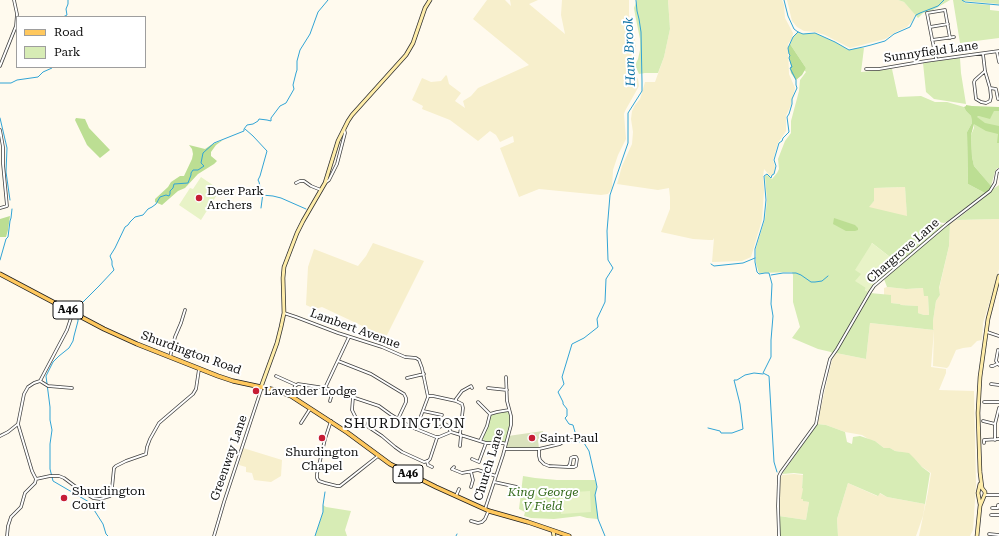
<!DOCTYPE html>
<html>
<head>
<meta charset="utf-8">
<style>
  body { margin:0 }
  #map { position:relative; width:999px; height:536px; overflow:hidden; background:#fffaee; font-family:"Roboto Serif",serif }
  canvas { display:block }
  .legend { position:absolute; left:16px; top:16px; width:130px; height:52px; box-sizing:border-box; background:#fff; border:1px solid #9e9e9e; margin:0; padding:5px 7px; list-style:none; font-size:12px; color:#0d0d0d }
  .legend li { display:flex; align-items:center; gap:8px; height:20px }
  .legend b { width:20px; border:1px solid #9e9e9e }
</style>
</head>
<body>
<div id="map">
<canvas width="999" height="536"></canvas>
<ul class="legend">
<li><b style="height:5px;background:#ffc85e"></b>Road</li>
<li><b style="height:11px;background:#d7ecb5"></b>Park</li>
</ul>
</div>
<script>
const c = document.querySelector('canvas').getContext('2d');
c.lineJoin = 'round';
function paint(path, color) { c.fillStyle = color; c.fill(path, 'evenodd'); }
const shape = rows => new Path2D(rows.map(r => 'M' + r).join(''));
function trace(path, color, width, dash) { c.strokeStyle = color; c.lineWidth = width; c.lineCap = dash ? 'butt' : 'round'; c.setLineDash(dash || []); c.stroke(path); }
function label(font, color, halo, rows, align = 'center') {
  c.font = font + ' "Roboto Serif",serif'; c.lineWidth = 4; c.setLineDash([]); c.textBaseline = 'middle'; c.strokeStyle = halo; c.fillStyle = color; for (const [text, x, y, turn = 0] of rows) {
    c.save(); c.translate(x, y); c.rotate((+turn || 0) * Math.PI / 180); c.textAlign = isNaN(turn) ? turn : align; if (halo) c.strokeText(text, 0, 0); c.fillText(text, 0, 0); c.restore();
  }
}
paint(shape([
  [487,0,505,0,511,6,510,0,538,0,529,4,565,34,561,15,562,0,629,0,629,15,635,40,636,50,635,55,630,63,627,64,638,79,639,86,625,111,624,114,626,139,618,155,613,170,612,188,608,194,601,195,539,189,519,197,500,148,514,142,513,136,500,142,496,135,490,131,478,141,450,120,422,109,423,106,412,100,422,78,431,82,441,81,446,75,447,76,449,84,461,93,455,101,465,108,463,101,471,96,478,88,529,65,473,19],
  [668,0,782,0,784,5,785,18,793,33,792,39,788,44,789,74,795,88,791,105,786,116,786,131,778,143,773,160,775,167,774,173,770,176,764,169,763,177,764,190,762,220,751,257,742,261,712,262,714,238,713,240,709,240,693,239,661,232,670,209,670,197,669,188,658,190,617,184,622,166,632,144,633,132,631,119,632,111,635,105,640,99,645,82,655,82,664,57,670,29],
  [787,0,898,0,904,2,915,14,914,19,907,27,896,32,885,39,850,48,825,35,815,32,804,31,797,27,792,21],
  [905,187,908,227,869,230,869,206,874,201,874,188],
  [999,219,999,269,997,278,983,323,982,340,977,341,971,347,963,348,956,350,949,366,947,368,933,366,934,330,931,367,946,369,946,373,939,390,974,391,976,485,973,530,970,536,919,536,928,492,931,473,921,466,916,460,901,452,895,451,890,448,884,448,875,441,870,440,862,435,845,432,826,425,817,424,832,360,836,353,866,359,870,323,934,330,933,329,933,321,936,301,940,295,939,289,949,246,950,223,956,220],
  [373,243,424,261,386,337,322,307,315,309,306,305,308,267,314,249,358,266,366,256],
  [887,287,906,289,924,288,928,295,929,315,924,315,918,313,918,307,916,306,901,305,900,304,891,303,884,295,884,288],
  [243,448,282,460,281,476,271,482,254,480,252,473,246,472,246,467,239,465],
  [794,474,803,475,802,488,803,489,804,501,809,502,806,520,779,516,780,479,782,475],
  [848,483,877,496,879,493,887,497,925,504,923,516,916,536,838,536,837,519]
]), '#f7efcc');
paint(shape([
  [637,0,668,0,670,29,664,57,658,73,645,73,639,74,635,65,638,59,640,50,640,39,635,14,634,8],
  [898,0,950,0,933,10,923,13,918,18,904,2],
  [953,0,999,0,999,4,965,1,964,3,990,5,990,10,999,11,999,38,960,43],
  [798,32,803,34,815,33,835,42,849,50,856,48,864,48,861,72,892,69,898,97,921,96,935,102,947,102,964,107,966,111,971,116,972,123,967,132,968,184,985,193,948,221,944,223,931,221,943,225,943,226,899,264,872,243,861,273,866,288,865,290,868,292,833,354,831,352,818,349,792,338,800,327,793,302,793,275,792,272,759,273,756,263,756,248,765,219,767,200,765,176,767,175,772,179,777,173,779,169,778,159,785,141,791,133,791,121,799,91,800,80,806,72,804,70,806,68,790,44,793,37],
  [905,187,907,216,869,207,874,201,874,188],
  [960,58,961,73,966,104,934,99,926,92,923,63],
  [994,111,999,111,999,168,997,168,995,172,991,186,974,166,972,157,971,135,974,128,974,119,979,116],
  [999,185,999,219,956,220,990,193,993,189],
  [950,223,949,246,939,288,940,295,936,301,933,321,933,329,934,330,870,323,866,359,836,353,870,293,891,295,891,303,900,304,901,305,917,306,918,306,918,313,924,315,929,315,928,296,924,296,923,288,906,289,887,287,884,279],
  [509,410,511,416,511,425,506,444,486,443,483,439,483,436,490,416,492,413],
  [817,424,826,425,845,432,847,442,852,444,853,437,860,436,875,441,884,448,890,448,895,451,909,453,916,460,922,467,930,473,925,504,887,497,880,493,878,496,848,483,837,519,838,536,780,536,779,516,806,520,809,502,803,501,803,499,801,499,803,489,802,488,803,474,794,473,782,474],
  [523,476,535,478,557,480,595,480,597,487,595,495,598,519,587,518,580,516,554,519,531,518,524,516,525,512,519,509],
  [323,505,326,507,351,511,345,530,347,536,315,536,323,512]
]), '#d7ecb5');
paint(shape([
  [790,44,806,68,802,75,796,80,791,73,790,68,791,66,789,58,790,55,789,54,788,48],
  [966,105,972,106,999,107,999,111,994,111,990,119,979,116,977,117,985,123,999,126,999,143,997,143,998,134,986,131,974,124,971,135,972,157,974,166,992,187,990,190,985,193,968,184,967,132,972,123,971,116,966,111,964,107,966,106],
  [76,118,85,119,89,128,110,150,100,158,87,145,75,120],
  [223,140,216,145,211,152,211,156,217,161,214,164,198,174,185,188,178,191,162,205,155,202,155,199,168,187,171,182,180,176,184,176,192,159,193,154,192,149,189,145,205,149,211,145],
  [10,216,8,230,6,237,0,237,0,219],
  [834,218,855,225,858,228,858,230,855,231,846,231,833,224]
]), '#bcde93');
paint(shape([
  [543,431,543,438,538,439,539,449,505,449,508,436]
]), '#dae2bd');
paint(shape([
  [201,177,220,190,201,220,179,205,190,188,193,189],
  [872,243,899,264,873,285,868,292,865,290,866,288,855,281,861,274,855,270],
  [590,491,591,512,561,514,560,493]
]), '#e8f3c7');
trace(shape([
  [784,0,788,16,794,29,798,32,803,34,815,33,835,42,849,50,863,47,871,45,885,41,894,34,910,27,916,15,920,13,938,6,944,0],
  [962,0,965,2,999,5],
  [63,17,67,15,66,9,68,4,68,0],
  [0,83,11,83,17,80,38,77,43,72,52,68,52,67],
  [0,118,7,148,6,172,10,200],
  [245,129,253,136,267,151,260,176,258,180,259,182,262,195,273,196,281,198,306,209],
  [261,208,263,193],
  [0,260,6,239,8,237,10,221,11,218,12,209],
  [711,264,714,266,743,263,755,258],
  [771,275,783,273,796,273,801,275,811,282,815,282,822,281,828,276],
  [78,313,78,307,99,286,114,270,112,265,112,261,110,256,115,248,125,227,128,225,130,222,135,217,143,215,148,209,152,207,156,204,160,197,166,195,169,196,170,194,170,191,173,188,174,184,188,183,191,175,191,173,193,170,198,170,204,166,201,163,203,153,214,143,244,131,244,129,247,125,253,124,258,121,259,119,267,120,271,121,271,118,280,106,286,103,294,89,293,85,296,73,297,70,297,61,300,50,310,34,318,12,328,0],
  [78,317,78,321,74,336,73,341,69,348,59,356,53,362,46,376,50,407,50,420,52,430,50,444,50,469,53,481,89,502,103,524,106,534,108,536],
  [708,428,720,431,721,433,732,433,743,429,740,404,734,380,737,380,745,375,754,373,763,374],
  [574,440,575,432,573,425,569,424,565,418,567,416,567,409,563,404,563,402,558,392,564,384,562,377,572,344,584,338,598,327,597,319,605,302,606,279,613,268,608,260,607,231,610,195,628,143,628,113,642,91,642,82,641,32,639,19,637,11,636,0],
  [576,441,584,443,589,451,596,482,597,487,595,495,598,519,605,536],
  [777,472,774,462,769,376,763,373,771,357,771,340,773,316,771,304,772,284,769,273,765,273,759,274,757,272,755,262,755,249,764,220,766,200,764,176,767,174,771,178,772,175,774,174,776,166,774,160,779,143,782,141,783,138,789,132,787,117,789,114,792,104,792,99,797,88,796,85,796,80,790,68,792,67,789,58,790,55,789,54,788,48,793,37,798,32],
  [315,536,323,512,323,505,325,492],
  [456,536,457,534]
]), '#31a4d5', 1);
const street = shape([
  [930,27,948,24],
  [932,40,954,37],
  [997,52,999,62],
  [983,54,985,71,990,88,991,97,990,101,986,103,981,102,976,99,974,82,975,80,985,71],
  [936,59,927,13,945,10,950,38],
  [0,66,16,26,17,14,14,0],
  [866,69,879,69,926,61,999,51],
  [990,88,996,89,998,99],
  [0,130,3,147,3,164,7,206,0,208],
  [296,183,300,181,304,181,311,186,321,190],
  [325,183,329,180,337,164,345,133,344,129],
  [73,312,67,330,40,381,34,383,28,387,24,394,18,424,32,471,36,479,50,476,59,476,64,478,80,490,93,498,100,499,110,496,111,494,112,488,114,468,116,466,126,461,146,454,147,447,150,439,159,423,180,405,193,394,196,389,199,369],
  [284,313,296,317,338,333,382,347,405,357,416,358,419,360,422,368,428,397,416,429],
  [987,332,999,336],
  [998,350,996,361,999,365],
  [170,357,175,337,181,323,185,310],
  [338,361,371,374,404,394,406,398,406,402,398,419],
  [991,366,993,366,997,364],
  [276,376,296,385],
  [407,378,424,374],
  [40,381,48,386,72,388],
  [991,384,999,385],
  [325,388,349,337],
  [488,388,507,390],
  [291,396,295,386,298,384,325,388,379,406,390,414,411,427,436,437,439,437,451,432,486,443,503,443,506,444],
  [428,396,433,396,456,401,462,404,463,408,460,434],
  [353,397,352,410,356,418],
  [330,401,333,390],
  [456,401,456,399,462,391,471,386,472,388],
  [478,402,490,414],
  [984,402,999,402],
  [423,411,442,415],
  [331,421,325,439,317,474,317,478,319,481,325,483,337,486,340,486,354,475,378,456],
  [983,421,995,424],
  [301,423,310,409],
  [368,423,367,426,382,436,395,447,402,452,424,462,428,461,430,459,437,438],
  [438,428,445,424,447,425,451,432],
  [0,436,8,432,18,424],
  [995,440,995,424,999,408],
  [480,441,487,426,490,414,497,412,509,410],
  [984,443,984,440,999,439],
  [460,446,461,435],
  [505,449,539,449,560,444,566,440,577,440],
  [539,449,539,456,540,460,544,464,549,466,568,467,570,464,571,458,573,457,576,457,577,459,576,466,574,467,568,467],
  [472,459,479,462,486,443],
  [427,461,428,465,432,467],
  [454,467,452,469,462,473,478,470,496,476],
  [471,472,473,480,471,487],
  [494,482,517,487],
  [985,495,999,495],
  [456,496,459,489],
  [992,508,998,508,998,505,999,505],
  [485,509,503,455,511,425,511,416,507,401,506,377],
  [991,515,999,515],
  [471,521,478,523,482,522,485,519,488,512],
  [989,534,999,535],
  [7,536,8,526,11,517,21,507,25,493,35,483,36,479],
  [214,536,224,502,262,387],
  [779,536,778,506,779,476,781,472,816,424,822,391,830,359,837,349,870,292,874,286,947,224,990,191,995,183,997,172,999,170]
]);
const secondary = shape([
  [261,387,277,343,281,327,284,313,283,278,284,267,297,233,303,221,325,183,338,141,348,121,352,115,406,55,413,43,425,8,430,0],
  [980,504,978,493,980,484],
  [553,531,554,536],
  [977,536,980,506,985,494,985,492,982,488,980,472,978,413,980,377,988,319,999,276]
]);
const primary = shape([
  [0,274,104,329,137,344,218,376,233,381,275,390,291,396,348,433,390,464,436,487,489,511,528,522,569,536]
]);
trace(street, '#404040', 3.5);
trace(secondary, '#2f2f2f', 4.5);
trace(primary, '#1e1e1e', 5);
trace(street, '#fff', 2);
trace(secondary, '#ffeda9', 3);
trace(primary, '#ffc85e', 3.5);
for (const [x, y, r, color] of [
  [199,198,4,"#c61d35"],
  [256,391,4,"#c61d35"],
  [322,438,4,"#c61d35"],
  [532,438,4,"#c61d35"],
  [64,498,4,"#c61d35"]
]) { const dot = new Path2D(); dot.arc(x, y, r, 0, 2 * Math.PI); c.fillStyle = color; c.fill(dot); trace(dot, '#fff', 1.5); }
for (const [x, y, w] of [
  [68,310,30],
  [408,474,30]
]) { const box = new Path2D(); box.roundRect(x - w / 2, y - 9, w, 18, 3); c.fillStyle = '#fff'; c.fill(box); trace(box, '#0d0d0d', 1); }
label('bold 11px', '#0d0d0d', null, [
  ["A46",68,310],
  ["A46",408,474]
]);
label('12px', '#0d0d0d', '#fff', [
  ["Sunnyfield Lane",931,52,-8],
  ["Chargrove Lane",903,251,-41],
  ["Lambert Avenue",355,329,20],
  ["Shurdington Road",191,353,20],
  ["Greenway Lane",229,458,-71],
  ["Church Lane",489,465,-73]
]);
label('12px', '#0d0d0d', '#fff', [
  ["Deer Park",207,191],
  ["Archers",207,205],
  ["Lavender Lodge",264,391],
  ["Saint Paul",540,438],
  ["Shurdington",322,452,"center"],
  ["Chapel",322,466,"center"],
  ["Shurdington",72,491],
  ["Court",72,505]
], 'left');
label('italic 12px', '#32691a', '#fff', [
  ["King George",543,492],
  ["V Field",543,506]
]);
label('italic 13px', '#0f73a7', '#fff', [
  ["Ham Brook",630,52,-92]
]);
c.letterSpacing = '1px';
label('14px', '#0d0d0d', '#fff', [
  ["SHURDINGTON",405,424]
]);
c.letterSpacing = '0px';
</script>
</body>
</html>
